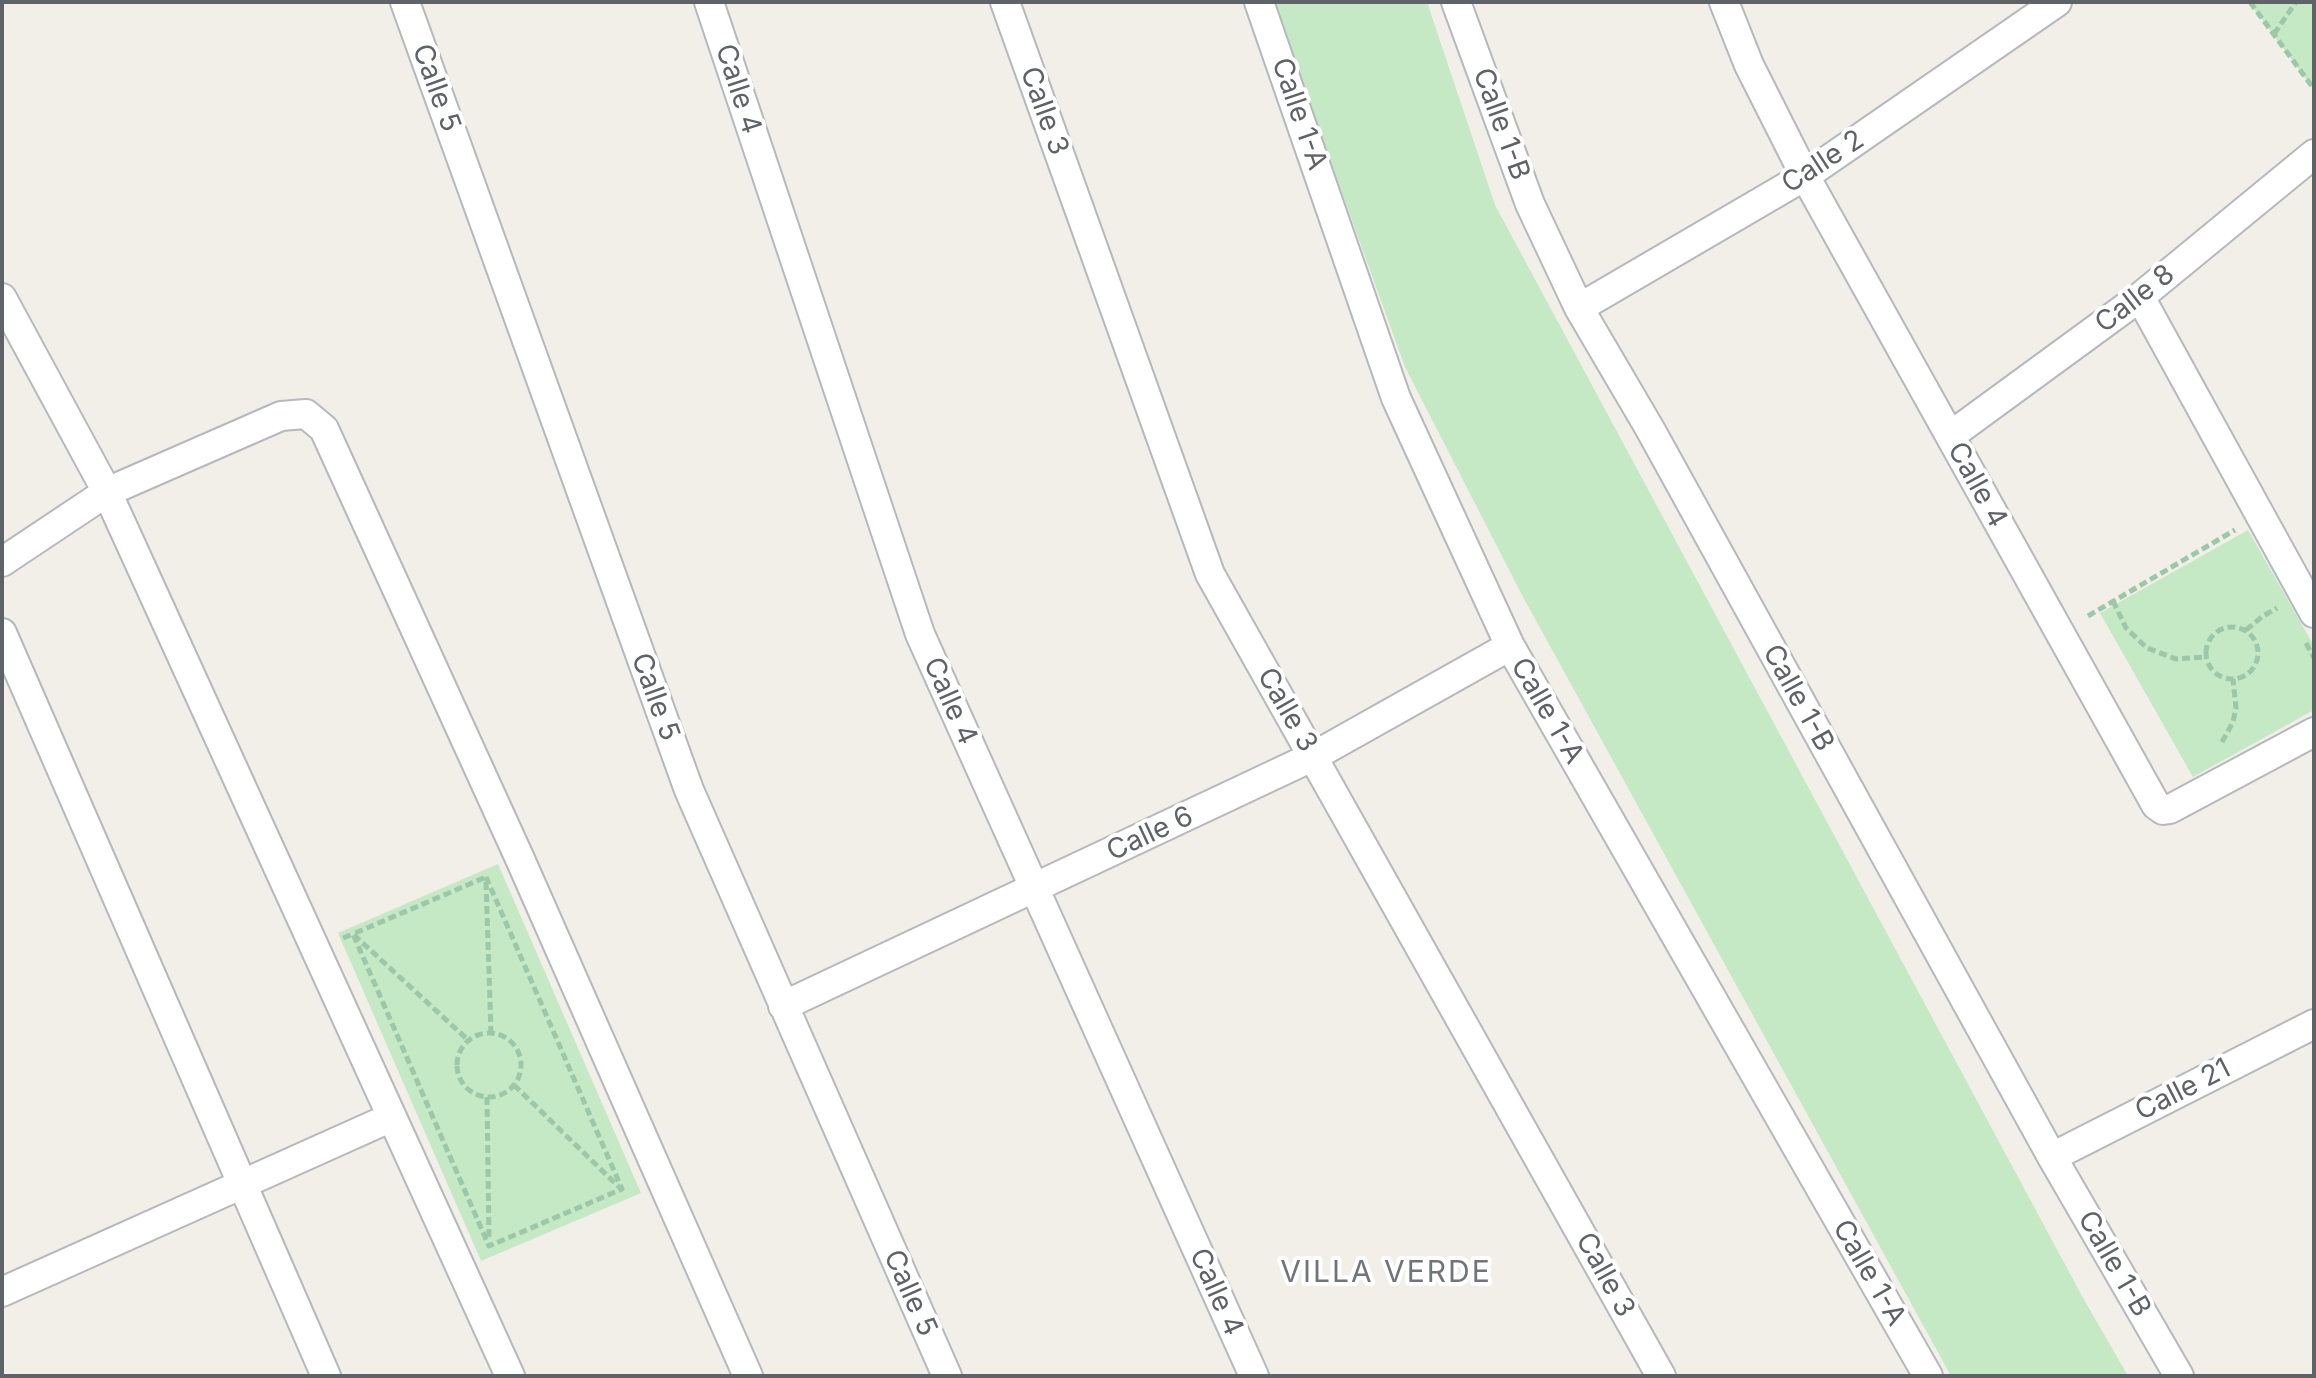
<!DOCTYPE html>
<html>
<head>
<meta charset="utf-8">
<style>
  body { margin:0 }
  #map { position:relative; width:2316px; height:1378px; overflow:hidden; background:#f1efe8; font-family:Inter,sans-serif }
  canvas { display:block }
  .frame { position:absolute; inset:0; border:4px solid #5f6368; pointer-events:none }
</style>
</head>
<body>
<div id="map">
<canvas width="2316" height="1378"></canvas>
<div class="frame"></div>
</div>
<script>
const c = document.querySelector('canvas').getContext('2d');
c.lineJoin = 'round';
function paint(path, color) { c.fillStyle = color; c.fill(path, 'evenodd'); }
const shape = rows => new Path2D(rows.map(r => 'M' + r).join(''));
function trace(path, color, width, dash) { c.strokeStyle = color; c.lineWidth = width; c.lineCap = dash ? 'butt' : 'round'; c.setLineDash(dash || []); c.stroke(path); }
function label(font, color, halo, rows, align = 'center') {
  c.font = font + ' Inter,sans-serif'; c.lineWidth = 8; c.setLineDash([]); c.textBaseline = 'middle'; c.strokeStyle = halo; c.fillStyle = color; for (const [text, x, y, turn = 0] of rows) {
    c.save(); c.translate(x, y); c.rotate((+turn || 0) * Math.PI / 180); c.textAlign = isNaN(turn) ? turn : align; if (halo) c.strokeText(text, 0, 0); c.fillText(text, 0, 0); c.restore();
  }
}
paint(shape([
  [1273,2,1427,2,1495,205,2082,1296,2128,1376,1951,1376,1522,595,1405,367],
  [2249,2,2314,2,2314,90],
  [2248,530,2314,646,2314,710,2193,777,2100,613],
  [498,864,641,1193,481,1261,338,933]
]), '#c5e8c5');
const street = shape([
  [405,2,689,790,947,1376],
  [709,2,920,634,1254,1376],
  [1005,2,1210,574,1661,1376],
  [1259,2,1396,398,1510,646,1928,1376],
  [1456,2,1530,204,1579,308,1650,429,2052,1157,2179,1376],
  [1724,2,1749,65,1805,176,2156,805,2163,810,2170,809,2314,732],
  [2140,297,2314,613],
  [2,298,107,492,510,1376],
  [1579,308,1805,176,2057,2],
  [1950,436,2140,297,2314,154],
  [2,562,107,492,281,416,306,414,324,429,520,859,748,1376],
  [2,633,326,1376],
  [783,1006,1314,756,1510,646],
  [2052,1157,2314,1024],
  [2,1292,392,1117]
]);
trace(street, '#b5b8bc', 32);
trace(shape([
  [2250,2,2314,89],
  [2274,34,2296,2],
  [2113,601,2126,628,2147,648,2176,659,2205,657],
  [2088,616,2235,530],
  '2206 653a26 26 0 1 1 52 0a26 26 0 1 1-52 0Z',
  [2246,630,2263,616,2277,608],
  [2306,643,2314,658],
  [2222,742,2233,722,2236,708,2233,679],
  [486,877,622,1189,489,1246,353,934,486,877],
  [486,882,491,1033],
  [343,938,353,934,468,1040],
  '457 1065a32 32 0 1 1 64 0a32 32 0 1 1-64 0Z',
  [514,1085,619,1187],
  [487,1097,489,1240]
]), '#9cc7a9', 5, [8, 4]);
trace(street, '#fff', 28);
label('28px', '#5f6368', '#fff', [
  ["Calle 5",436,88,70],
  ["Calle 4",738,89,72],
  ["Calle 3",1044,111,70],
  ["Calle 1-A",1299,114,71],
  ["Calle 1-B",1501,124,70],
  ["Calle 2",1823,162,-33],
  ["Calle 8",2135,299,-38],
  ["Calle 4",1977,485,61],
  ["Calle 5",655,697,70],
  ["Calle 1-B",1798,698,61],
  ["Calle 4",950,701,66],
  ["Calle 3",1287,710,60],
  ["Calle 1-A",1547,711,60],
  ["Calle 6",1150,834,-25],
  ["Calle 21",2183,1090,-27],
  ["Calle 1-B",2114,1264,60],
  ["Calle 1-A",1869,1273,60],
  ["Calle 3",1605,1275,61],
  ["Calle 4",1216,1292,66],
  ["Calle 5",910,1293,66]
]);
c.letterSpacing = '2px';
label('30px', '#70757a', '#fff', [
  ["VILLA VERDE",1386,1273]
]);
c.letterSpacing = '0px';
</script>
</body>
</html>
